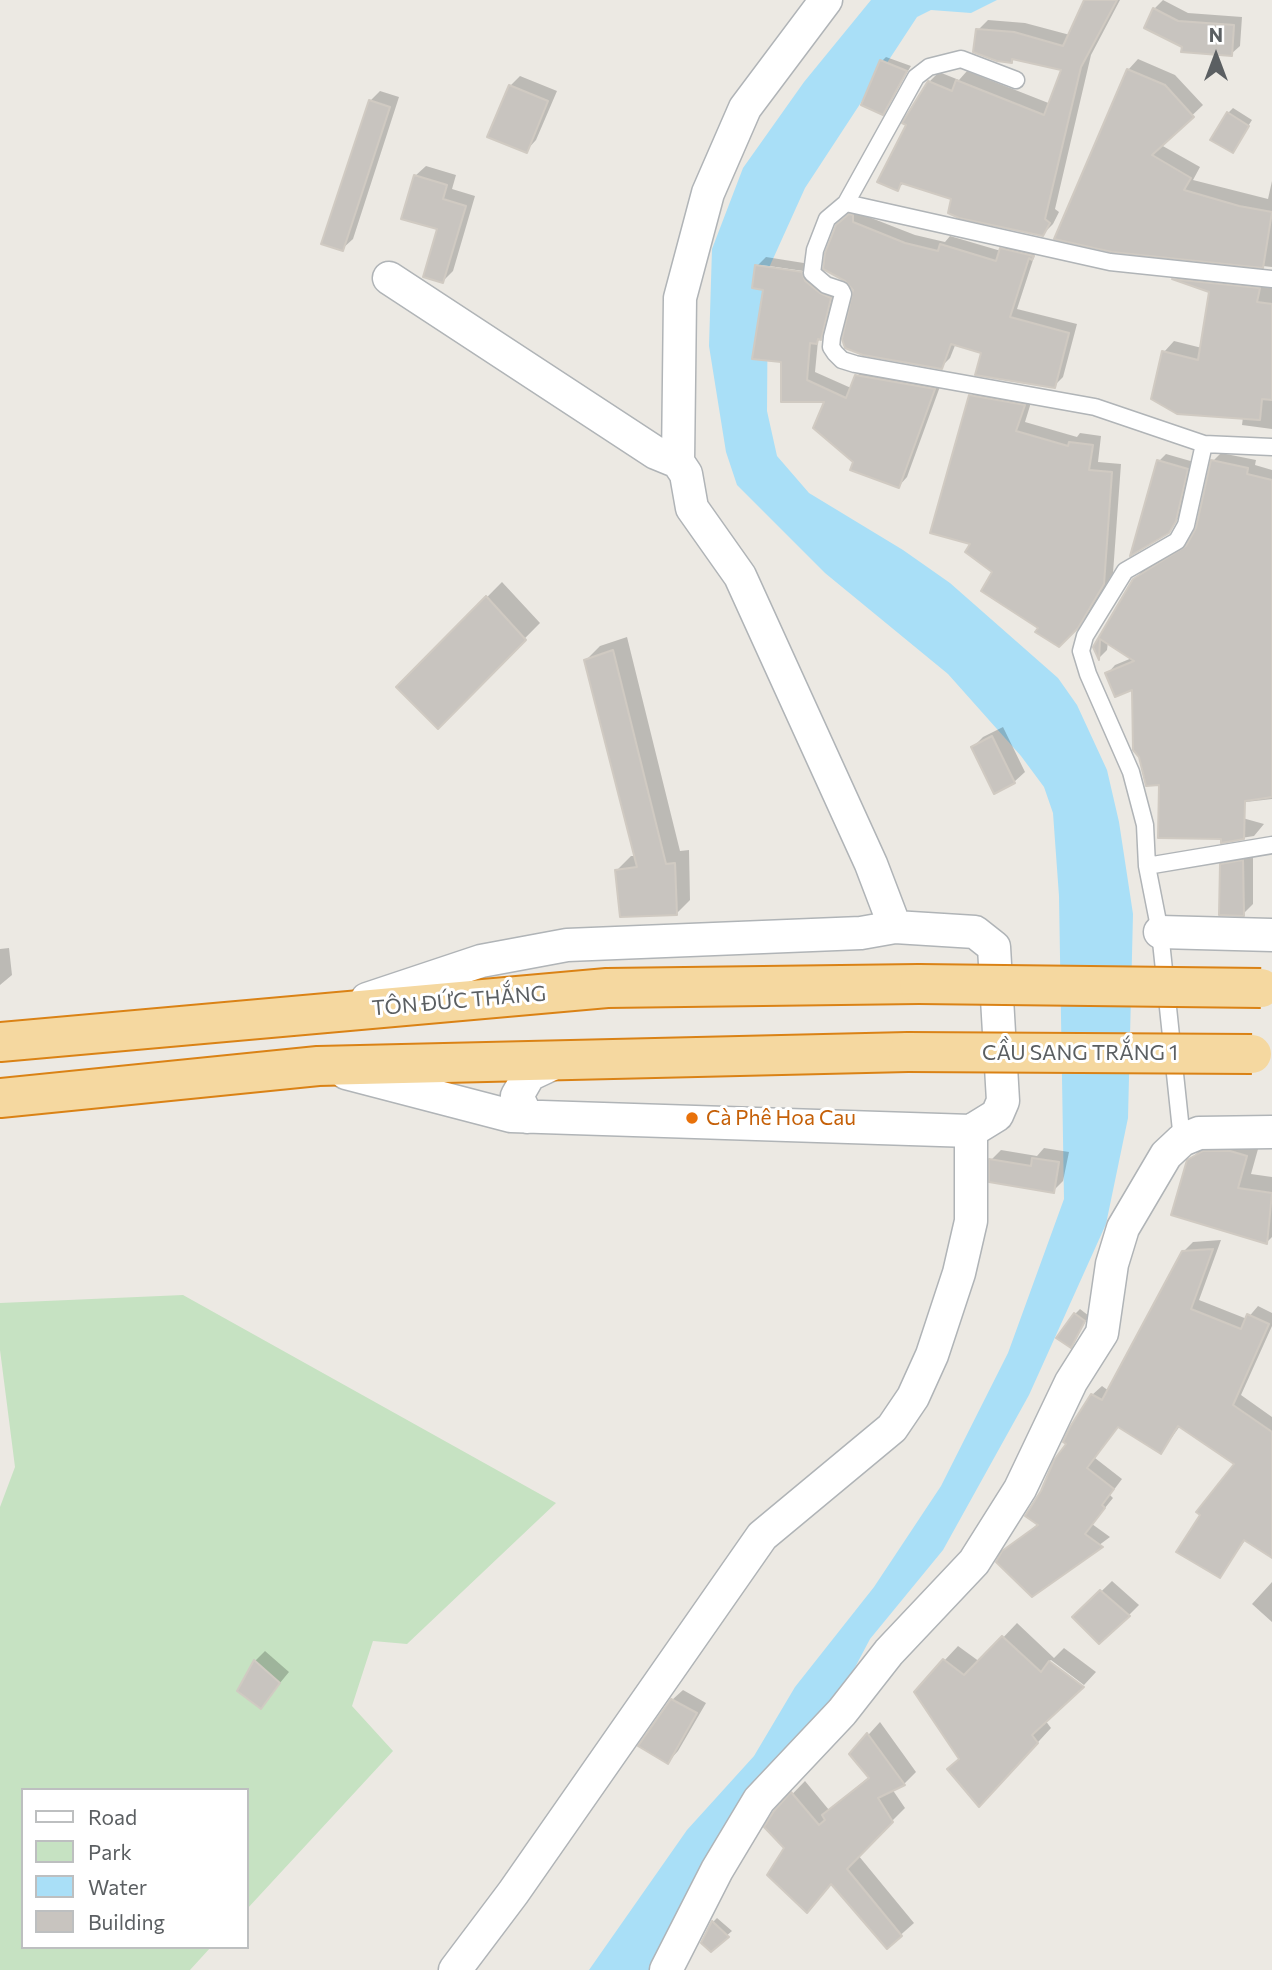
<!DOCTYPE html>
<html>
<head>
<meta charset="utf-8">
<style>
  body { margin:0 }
  #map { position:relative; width:1272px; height:1970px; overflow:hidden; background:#ece9e3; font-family:Commissioner,sans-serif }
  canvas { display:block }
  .legend { position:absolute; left:21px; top:1788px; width:228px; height:161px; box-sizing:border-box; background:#fff; border:2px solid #bdbfc0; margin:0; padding:9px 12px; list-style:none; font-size:21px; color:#5b5f62 }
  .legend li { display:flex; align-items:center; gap:14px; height:35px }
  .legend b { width:35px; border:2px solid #bdbfc0 }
  .north { position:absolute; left:1181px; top:21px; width:70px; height:70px; -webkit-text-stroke:5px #fff; paint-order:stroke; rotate:0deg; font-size:19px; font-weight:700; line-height:28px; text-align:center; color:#5b5f62 }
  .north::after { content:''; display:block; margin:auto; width:24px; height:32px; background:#5b5f62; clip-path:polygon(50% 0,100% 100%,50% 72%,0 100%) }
</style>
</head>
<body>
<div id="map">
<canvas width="1272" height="1970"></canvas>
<ul class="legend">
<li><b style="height:9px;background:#fff"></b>Road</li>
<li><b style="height:19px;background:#c6e2c2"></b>Park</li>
<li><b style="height:19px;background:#a9dff7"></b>Water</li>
<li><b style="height:19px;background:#c8c4bf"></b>Building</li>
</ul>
<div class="north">N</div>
</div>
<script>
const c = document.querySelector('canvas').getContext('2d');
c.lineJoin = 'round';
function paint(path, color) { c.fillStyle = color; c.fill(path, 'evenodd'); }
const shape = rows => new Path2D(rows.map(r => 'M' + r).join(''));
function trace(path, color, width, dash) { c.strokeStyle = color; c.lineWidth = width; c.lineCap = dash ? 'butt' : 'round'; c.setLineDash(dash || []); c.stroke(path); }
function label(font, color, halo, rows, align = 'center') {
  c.font = font + ' Commissioner,sans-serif'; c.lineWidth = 6; c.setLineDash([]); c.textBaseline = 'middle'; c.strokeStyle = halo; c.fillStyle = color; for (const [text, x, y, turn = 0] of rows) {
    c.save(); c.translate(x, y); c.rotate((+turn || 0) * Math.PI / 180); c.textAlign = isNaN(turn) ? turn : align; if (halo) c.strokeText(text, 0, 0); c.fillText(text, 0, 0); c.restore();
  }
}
paint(shape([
  [183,1295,556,1503,407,1644,373,1641,352,1706,393,1751,247,1909,247,1790,23,1790,23,1947,211,1947,190,1970,0,1970,0,1507,15,1467,0,1350,0,1303]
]), '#c6e2c2');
paint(shape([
  [871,0,997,0,971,13,931,10,917,17,805,188,768,270,767,411,777,456,809,493,903,550,950,583,1058,678,1077,705,1107,770,1119,822,1133,914,1128,1118,1106,1224,1029,1395,943,1550,870,1639,842,1692,810,1722,756,1791,662,1945,649,1970,589,1970,687,1830,754,1756,795,1687,874,1587,941,1486,1008,1353,1064,1199,1059,896,1053,813,1044,787,1021,756,948,674,825,573,737,485,726,452,709,346,712,249,743,168,804,82]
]), '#a9dff7');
paint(shape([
  [1086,0,1120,0,1091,55,1055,209,1059,212,1053,224,1043,234,953,198,905,182,897,189,929,82,939,72,959,80,967,71,1051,104,1064,69,1014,57,1011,61,978,30,988,20,1025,23,1070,35],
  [1163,0,1188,13,1242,17,1240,46,1231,54,1183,46,1154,9],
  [886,57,911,66,883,113,882,61],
  [1138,59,1175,75,1203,105,1161,145,1200,167,1193,180,1268,199,1272,181,1272,267,1112,250,1128,70],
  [520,76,557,91,536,140,526,151,510,86],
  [380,91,399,97,353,239,342,249,370,101],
  [1233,108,1252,120,1233,150,1228,113],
  [426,166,456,175,452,189,475,196,453,271,443,281,439,228,415,176],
  [859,206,861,214,915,235,945,242,950,236,1001,251,1011,240,1041,249,1035,254,1017,309,1077,324,1063,377,1054,386,983,352,956,343,950,358,941,367,855,290,847,217],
  [766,257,810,264,839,289,829,329,818,341,815,372,851,388,857,376,866,367,942,381,907,477,899,486,855,462,827,401,783,360,757,266],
  [762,265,810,272,810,275,762,268],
  [1184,270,1272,279,1272,429,1242,425,1243,417,1164,352,1174,341,1202,348,1211,290,1175,278],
  [980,387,1033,396,1025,422,1077,437,1080,433,1101,436,1098,462,1121,464,1113,573,1087,616,1059,645,1040,628,973,543,971,396],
  [1221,453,1256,460,1255,465,1272,470,1272,799,1203,807,1264,824,1254,836,1222,841,1161,783,1133,687,1107,674,1115,665,1132,658,1108,642,1107,650,1100,657,1095,646,1134,580,1143,570,1188,544,1197,531,1213,461],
  [1166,454,1194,462,1183,512,1168,532,1159,461],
  [502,582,540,623,438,726,398,687],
  [627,637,680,851,689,850,690,900,676,914,617,870,631,856,636,856,586,660,600,646],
  [1003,727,1025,772,1014,782,973,747,983,737],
  [1253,851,1253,904,1243,914,1222,865,1232,855],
  [9,948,12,975,0,985,0,949],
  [1208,1142,1260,1142,1251,1174,1272,1177,1272,1237,1267,1242,1189,1161],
  [1044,1148,1069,1152,1063,1181,1053,1191,991,1160,1001,1150,1037,1156],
  [1221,1240,1199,1300,1247,1319,1258,1306,1272,1313,1272,1326,1241,1395,1272,1417,1272,1542,1246,1539,1220,1576,1236,1463,1180,1426,1161,1452,1119,1425,1095,1458,1122,1479,1110,1495,1113,1498,1092,1524,1110,1537,1032,1595,1004,1552,1039,1523,1069,1444,1092,1395,1102,1386,1109,1391,1183,1252,1193,1242],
  [1080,1309,1089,1316,1071,1345,1075,1314],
  [1112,1581,1139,1605,1129,1615,1075,1617],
  [1272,1582,1272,1622,1252,1604],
  [1017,1623,1054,1658,1064,1648,1096,1672,1084,1685,1051,1660,1048,1662,1045,1720,1051,1728,993,1791,961,1758,944,1661,958,1646,980,1662],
  [265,1651,289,1672,260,1707,255,1661],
  [683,1690,706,1703,678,1751,668,1762,672,1700],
  [880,1722,916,1772,904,1784,892,1789,905,1808,858,1855,914,1923,887,1947,832,1882,786,1847,775,1812,805,1781,829,1810,870,1776,851,1754],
  [717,1918,732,1931,711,1949,713,1922]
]), '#0003');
const building = shape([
  [1084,0,1117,0,1081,67,1045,219,1050,223,1043,236,959,218,948,213,951,199,901,183,898,191,877,182,906,125,902,123,928,81,952,91,956,80,1044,115,1061,70,1012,59,1012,63,997,61,973,52,976,29,1014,32,1063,46,1084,0],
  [1153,8,1178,21,1234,25,1232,56,1181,52,1182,47,1144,28,1153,8],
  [880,60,907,71,883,115,861,105,880,60],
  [1127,69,1165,85,1194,117,1152,155,1191,178,1184,190,1239,206,1272,212,1263,268,1112,252,1054,239,1127,69],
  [509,85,548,101,527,153,487,137,509,85],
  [369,100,390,107,343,251,321,244,369,100],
  [1227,112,1249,126,1233,153,1210,140,1227,112],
  [414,175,447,185,443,199,466,206,443,283,423,277,437,229,401,219,414,175],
  [849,214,853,215,853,222,905,243,938,251,940,244,996,261,1000,248,1034,256,1032,260,1029,258,1010,317,1069,333,1055,388,975,375,981,353,951,344,942,369,863,355,845,348,842,339,853,290,845,281,823,269,825,253,836,225,849,214],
  [755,265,802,272,805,281,820,293,831,298,821,340,818,339,817,344,810,343,807,380,846,398,855,375,935,389,899,488,850,470,853,462,813,428,824,402,781,402,781,362,752,359,763,290,752,288,755,265],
  [1172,279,1260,288,1257,302,1272,304,1272,400,1262,399,1260,420,1177,414,1151,399,1162,351,1198,360,1209,292,1172,279],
  [969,395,1025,405,1016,431,1068,446,1069,442,1093,445,1089,470,1112,472,1104,584,1078,628,1059,647,1035,632,1038,628,981,591,992,572,965,552,970,544,930,533,969,395],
  [1157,460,1188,469,1176,521,1169,533,1130,556,1157,460],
  [1211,460,1248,468,1247,474,1272,480,1272,797,1245,801,1244,839,1221,843,1221,839,1158,838,1159,785,1146,786,1139,757,1133,750,1132,690,1115,697,1105,673,1134,661,1100,639,1099,660,1093,647,1133,579,1186,546,1196,528,1211,460],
  [486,596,526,640,438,729,396,687,486,596],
  [613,650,666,864,675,863,677,915,620,917,615,870,637,867,584,660,613,650],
  [992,736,1015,783,994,794,971,747,992,736],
  [1243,860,1244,916,1219,915,1220,864,1243,860],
  [1203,1151,1230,1151,1247,1156,1238,1188,1272,1193,1267,1244,1171,1215,1187,1160,1203,1151],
  [1032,1158,1059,1162,1054,1193,989,1182,989,1159,1031,1166,1032,1158],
  [1213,1249,1191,1309,1241,1329,1247,1314,1269,1324,1233,1405,1272,1432,1272,1558,1244,1540,1220,1578,1176,1552,1200,1515,1196,1512,1234,1464,1178,1426,1161,1454,1118,1427,1087,1468,1114,1489,1102,1505,1105,1508,1085,1534,1103,1547,1032,1597,996,1562,1002,1551,1038,1525,1025,1516,1041,1491,1054,1460,1066,1444,1063,1442,1070,1427,1091,1394,1102,1400,1182,1251,1213,1249],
  [1074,1313,1085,1321,1071,1348,1056,1338,1074,1313],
  [1100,1590,1130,1616,1099,1644,1072,1617,1100,1590],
  [1002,1636,1041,1672,1049,1661,1084,1687,1032,1735,1038,1743,979,1807,947,1769,959,1759,914,1692,943,1659,964,1675,1002,1636],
  [254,1660,280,1683,261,1709,237,1691,254,1660],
  [671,1699,697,1713,668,1764,638,1746,671,1699],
  [867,1733,905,1785,878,1798,893,1822,847,1869,902,1936,887,1949,831,1884,807,1913,767,1875,784,1848,764,1827,774,1811,791,1792,819,1825,825,1820,822,1815,869,1778,849,1754,867,1733],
  [712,1921,729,1937,711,1952,701,1943,712,1921]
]);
paint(building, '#c8c4bf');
trace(building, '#d0cac2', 2);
const service = shape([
  [1016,80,961,59,929,67,916,77,846,203,827,219,815,250,812,273,826,285,841,290,843,294,832,337,831,347,835,353,842,360,855,364,1095,407,1204,444,1272,447],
  [846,203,1110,262,1272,279],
  [1147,866,1272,845],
  [1182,1140,1160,932,1147,866,1145,825,1131,772,1088,674,1081,651,1085,636,1125,571,1177,541,1186,525,1204,444]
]);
const minor = shape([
  [678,462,680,298,708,193,745,108,826,0],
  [895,927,975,932,994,947,1003,1101,997,1115,971,1131],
  [1160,932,1272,935],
  [367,999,481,961,567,945,861,933,895,927,871,864,740,576,692,508,686,474,678,462,656,453,389,278],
  [346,1073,511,1116,971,1131,971,1221,959,1273,932,1355,913,1397,892,1428,762,1536,513,1893,455,1970],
  [527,1117,517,1096,529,1075,561,1060],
  [666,1970,717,1870,759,1800,842,1712,889,1652,974,1562,1020,1489,1071,1382,1102,1333,1112,1264,1123,1228,1166,1155,1182,1140,1199,1133,1272,1132]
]);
const trunk = shape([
  [0,1042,607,988,919,984],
  [0,1098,318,1066,908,1052]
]);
trace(service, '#b0b4b7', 19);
trace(minor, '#b0b4b7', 35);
trace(trunk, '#da8215', 42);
trace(service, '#fff', 16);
trace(minor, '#fff', 32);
trace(trunk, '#f5d8a0', 38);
const trunkBridge = shape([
  [919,984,1261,988],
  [908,1052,1252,1054]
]);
trace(trunkBridge, '#da8215', 42, []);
trace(trunkBridge, '#f5d8a0', 38);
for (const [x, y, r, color] of [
  [692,1118,7,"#e8710a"]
]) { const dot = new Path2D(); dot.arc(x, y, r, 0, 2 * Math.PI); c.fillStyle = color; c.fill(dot); trace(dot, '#fff', 2.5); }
label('21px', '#5b5f62', '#fff', [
  ["TÔN ĐỨC THẮNG",459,1001,-5],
  ["CẦU SANG TRẮNG 1",1080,1053]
]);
label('21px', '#c56008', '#fff', [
  ["Cà Phê Hoa Cau",706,1118]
], 'left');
</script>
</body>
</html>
